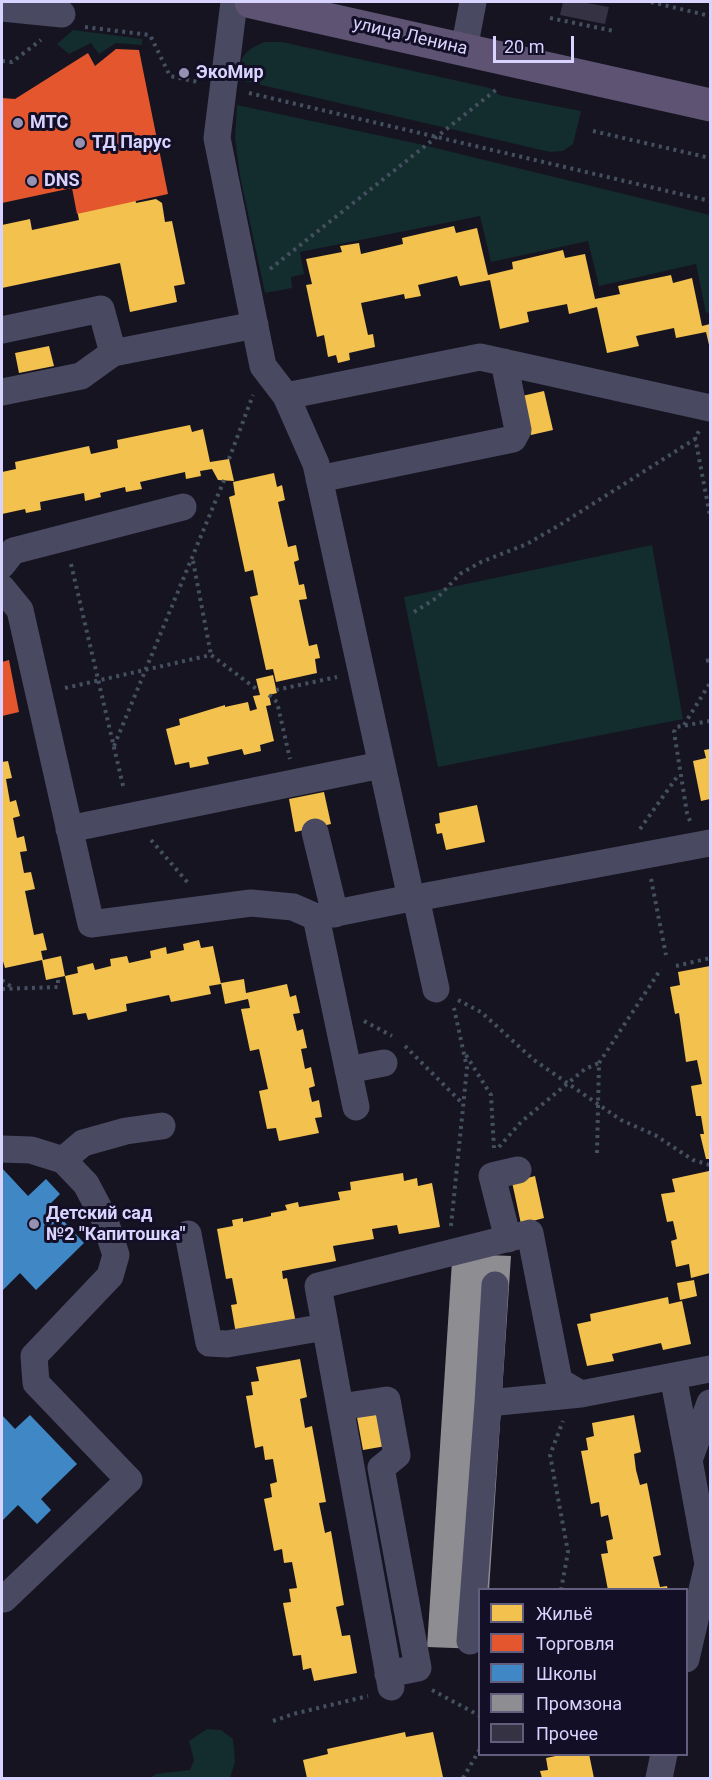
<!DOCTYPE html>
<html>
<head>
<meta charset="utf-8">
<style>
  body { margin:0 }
  #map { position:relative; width:712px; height:1780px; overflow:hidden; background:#161421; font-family:Roboto,sans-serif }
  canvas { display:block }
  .frame { position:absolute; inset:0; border:3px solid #d9d4ff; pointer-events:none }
  .legend { position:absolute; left:478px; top:1588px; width:210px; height:168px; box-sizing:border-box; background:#130f26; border:2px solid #625e7d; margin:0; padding:8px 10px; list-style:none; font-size:18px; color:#d9d4ff }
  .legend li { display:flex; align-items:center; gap:12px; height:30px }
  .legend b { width:30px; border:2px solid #625e7d }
  .scale { position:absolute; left:493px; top:36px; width:81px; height:27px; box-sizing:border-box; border:3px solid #d9d4ff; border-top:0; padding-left:8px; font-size:18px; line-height:21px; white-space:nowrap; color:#d9d4ff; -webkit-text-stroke:4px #130f26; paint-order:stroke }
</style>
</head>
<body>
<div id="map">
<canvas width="712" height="1780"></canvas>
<div class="frame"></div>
<ul class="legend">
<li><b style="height:16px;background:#f2c14e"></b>Жильё</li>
<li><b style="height:16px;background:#e4572e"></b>Торговля</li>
<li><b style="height:16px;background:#3f88c5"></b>Школы</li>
<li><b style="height:16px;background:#8d8d92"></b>Промзона</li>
<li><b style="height:16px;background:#343243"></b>Прочее</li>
</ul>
<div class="scale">20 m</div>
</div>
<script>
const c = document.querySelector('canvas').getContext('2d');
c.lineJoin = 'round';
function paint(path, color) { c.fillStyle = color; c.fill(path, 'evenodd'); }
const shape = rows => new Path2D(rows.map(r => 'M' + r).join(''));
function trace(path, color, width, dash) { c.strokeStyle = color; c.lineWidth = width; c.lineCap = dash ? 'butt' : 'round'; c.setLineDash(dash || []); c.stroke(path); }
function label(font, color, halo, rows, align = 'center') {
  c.font = font + ' Roboto,sans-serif'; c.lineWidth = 6; c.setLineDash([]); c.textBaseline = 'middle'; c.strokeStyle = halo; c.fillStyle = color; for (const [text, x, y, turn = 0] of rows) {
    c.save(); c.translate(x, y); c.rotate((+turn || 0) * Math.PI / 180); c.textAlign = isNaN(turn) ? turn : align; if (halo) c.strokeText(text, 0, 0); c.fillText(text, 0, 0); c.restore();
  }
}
paint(shape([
  [73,30,142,39,142,45,116,43,99,54,91,43,69,54,57,44],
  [264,42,282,42,490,88,499,95,581,111,573,144,563,151,550,152,240,80,242,58,250,49],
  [237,105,419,144,710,215,710,312,706,313,696,264,599,286,588,241,491,262,480,216,300,252,304,274,291,277,292,288,265,293,240,176,235,138],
  [652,545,683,719,438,767,404,597],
  [207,1729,221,1730,233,1739,235,1762,230,1778,150,1778,156,1774,190,1770,194,1760,189,1741]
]), '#132c2d');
paint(shape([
  [135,197,136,203,156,199,162,203,165,222,172,221,185,284,174,286,177,302,130,312,120,263,2,288,2,225,30,219,32,230,79,220,77,209],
  [454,226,456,233,477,228,488,275,513,269,512,262,563,250,565,258,585,254,595,299,620,294,618,286,671,275,673,283,692,278,702,326,710,324,710,349,706,332,676,338,674,328,636,336,639,346,607,353,597,307,569,314,567,304,527,312,529,322,500,329,490,280,460,286,457,276,418,285,421,296,405,299,404,294,361,303,368,335,373,334,375,347,349,353,350,360,338,363,336,355,328,357,324,335,317,337,306,285,312,284,306,259,342,252,340,246,359,243,361,254,403,244,402,238],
  [49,346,54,366,19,373,15,353],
  [544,391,553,430,531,435,522,396],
  [190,425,192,432,203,429,210,462,229,459,234,481,218,480,212,469,200,471,201,476,186,479,185,472,140,482,142,489,126,492,125,487,100,493,101,497,85,501,84,493,40,502,41,510,26,513,25,509,2,514,2,472,16,469,15,462,89,446,91,454,118,448,117,440],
  [274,473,277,487,282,485,285,500,278,502,288,547,296,545,299,560,294,562,299,585,304,584,307,599,299,600,309,646,317,644,320,658,315,659,317,673,276,682,273,669,266,670,250,597,258,595,253,570,245,572,229,497,235,495,233,482],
  [273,675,277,693,269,695,271,705,266,706,274,741,260,745,261,751,244,755,242,749,207,757,209,764,190,768,189,762,175,765,166,729,180,725,179,719,225,705,225,707,248,702,250,711,257,709,253,696,260,695,256,679],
  [710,749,710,799,701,801,693,761,706,758,704,750],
  [8,761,12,778,6,779,10,802,16,800,20,816,13,818,17,838,24,836,27,851,20,852,24,873,31,872,35,889,25,891,34,935,43,933,47,950,41,951,43,960,61,956,65,976,78,973,77,967,93,963,95,970,111,966,110,959,127,956,129,963,151,958,150,951,166,947,167,954,184,950,183,944,199,940,201,948,213,946,221,984,209,986,211,994,171,1002,169,995,126,1004,127,1011,88,1020,86,1013,73,1015,65,976,46,980,42,960,5,968,2,958,2,762],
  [324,792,331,824,295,832,289,799],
  [477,805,485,842,446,850,442,833,437,834,435,824,440,823,439,813],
  [710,966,710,1159,706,1159,700,1134,704,1134,701,1116,696,1116,691,1086,702,1084,697,1060,686,1062,679,1013,675,1014,670,987,680,985,678,972],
  [244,979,246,993,287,984,290,997,296,995,300,1013,293,1014,295,1022,297,1031,303,1029,307,1048,301,1049,305,1069,311,1067,315,1086,309,1088,310,1094,312,1102,319,1100,322,1117,315,1118,319,1133,279,1141,276,1128,267,1129,259,1091,268,1089,259,1049,250,1051,241,1009,250,1008,248,999,225,1004,221,983],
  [709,1171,710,1273,691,1278,689,1264,676,1267,671,1241,677,1239,673,1221,667,1222,661,1194,675,1192,672,1179],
  [403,1173,404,1181,417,1178,418,1186,432,1183,440,1227,399,1234,397,1225,372,1229,374,1239,333,1246,336,1261,282,1271,283,1279,287,1278,296,1323,236,1334,231,1305,237,1304,232,1278,226,1279,217,1229,233,1226,232,1220,243,1218,243,1222,271,1216,271,1213,287,1210,285,1205,298,1202,299,1207,340,1200,338,1192,351,1190,350,1182],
  [535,1176,544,1218,521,1224,512,1182],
  [694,1280,697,1296,680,1300,677,1283],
  [668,1297,669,1304,682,1301,691,1344,663,1350,661,1343,612,1354,614,1361,587,1366,577,1324,591,1321,590,1314],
  [300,1359,307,1397,300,1399,305,1428,312,1426,326,1502,319,1503,325,1533,331,1531,344,1605,336,1607,342,1636,350,1635,357,1673,314,1681,311,1668,303,1670,301,1655,293,1656,283,1603,291,1602,289,1589,297,1588,292,1562,284,1563,282,1549,274,1551,264,1499,272,1497,270,1484,277,1482,273,1459,265,1460,263,1446,255,1448,246,1396,253,1395,251,1382,259,1381,256,1367],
  [380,1408,386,1446,363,1450,356,1412],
  [634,1415,641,1452,634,1454,636,1470,640,1485,647,1483,661,1555,653,1557,660,1587,667,1586,668,1590,608,1590,601,1554,608,1553,606,1541,613,1539,608,1515,601,1517,599,1502,591,1504,581,1451,588,1450,586,1438,594,1436,592,1423],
  [405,1732,406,1737,433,1732,443,1777,307,1778,303,1760,328,1754,327,1749],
  [565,1754,589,1754,594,1778,542,1778,540,1771,548,1770,546,1758]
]), '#f2c14e');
paint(shape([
  [116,49,139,50,168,194,77,214,72,188,2,203,2,98,15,99,88,53,95,66],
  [9,660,19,712,2,716,2,662]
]), '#e4572e');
paint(shape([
  [2,1168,28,1196,46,1179,60,1194,49,1205,84,1243,36,1290,20,1273,2,1291],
  [2,1415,15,1429,30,1415,77,1464,41,1499,51,1510,37,1524,18,1505,2,1521]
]), '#3f88c5');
paint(shape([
  [488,1255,511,1256,489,1590,480,1590,480,1649,427,1647,452,1261]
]), '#8d8d92');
paint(shape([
  [563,2,581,2,609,7,605,24,560,15]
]), '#343243');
trace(shape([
  [651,2,710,16],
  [550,18,614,31],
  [85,27,150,35,170,76,198,82],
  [2,61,12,62,41,40],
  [249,93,710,201],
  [593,131,710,158],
  [270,269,497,89],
  [695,437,710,516],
  [229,459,253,395],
  [193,561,211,655],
  [71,564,124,790],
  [414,612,438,597,460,574,481,562,527,544,558,526,695,439,699,431],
  [706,661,710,660],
  [65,688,211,655,259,691],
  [276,690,337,677],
  [269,695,277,702,290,759],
  [684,725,710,683],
  [114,746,225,478],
  [690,821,687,813,674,732,676,727,710,721],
  [640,829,679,774],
  [151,840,189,884],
  [651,879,666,955],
  [676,966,710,958],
  [2,980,13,988],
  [2,989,58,987,58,978],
  [458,1000,481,1012,534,1060,621,1120,655,1135,693,1160,710,1165],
  [364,1021,392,1036],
  [405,1046,463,1104],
  [466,1055,491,1095,494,1148],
  [499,1147,521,1122,585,1069,599,1063],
  [597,1153,599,1063,661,969],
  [451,1226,467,1068,454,1008],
  [561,1590,568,1552,550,1455,563,1421],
  [432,1690,480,1716],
  [273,1721,293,1714,368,1696],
  [463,1778,480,1749]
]), '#44505f', 4, [3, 4.5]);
trace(shape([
  [234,2,217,138,247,287,263,366,286,396,316,464,411,898,416,898,436,989],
  [2,8,62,14],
  [464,49,473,2],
  [2,330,101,309,113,353,255,325],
  [2,392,81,376,113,353],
  [286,396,480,357,710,408],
  [319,479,513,439,518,430,504,362],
  [2,565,13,551,183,507],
  [2,588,20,610,91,924,251,903,293,907,316,917,411,898],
  [69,829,381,765],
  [315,832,335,914],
  [416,898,710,843],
  [316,917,356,1107],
  [348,1070,384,1063],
  [2,1149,31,1150,63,1160,86,1184,104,1218,116,1255,110,1276,34,1356,36,1383,129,1480,4,1599,2,1597],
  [63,1160,83,1143,126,1131,162,1126],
  [188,1234,209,1343,227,1344,325,1327],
  [508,1239,492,1176,518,1170],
  [495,1285,488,1403,581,1394],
  [673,1376,689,1460],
  [340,1407,387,1400,397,1455,381,1468,418,1668,388,1674],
  [470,1641,488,1403],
  [686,1659,708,1564,689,1460,710,1403],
  [391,1687,318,1286,530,1233,559,1381,581,1394,710,1369],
  [659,1778,664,1754]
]), '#4a4962', 27);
trace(shape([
  [251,2,710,105]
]), '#5e5373', 33);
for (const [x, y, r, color] of [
  [184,73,6,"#9591b1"],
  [18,123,6,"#9591b1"],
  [80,143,6,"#9591b1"],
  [32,181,6,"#9591b1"],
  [34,1224,6,"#9591b1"]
]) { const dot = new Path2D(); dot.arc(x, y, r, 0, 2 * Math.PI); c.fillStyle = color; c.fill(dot); trace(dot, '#130f26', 2); }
label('18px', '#d9d4ff', '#130f26', [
  ["улица Ленина",410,37,13]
]);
label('bold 18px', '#d9d4ff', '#130f26', [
  ["ЭкоМир",196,73],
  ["МТС",30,123],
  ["ТД Парус",92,143],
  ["DNS",44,181],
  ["Детский сад",46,1214],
  ["№2 \"Капитошка\"",46,1235]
], 'left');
</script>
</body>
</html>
